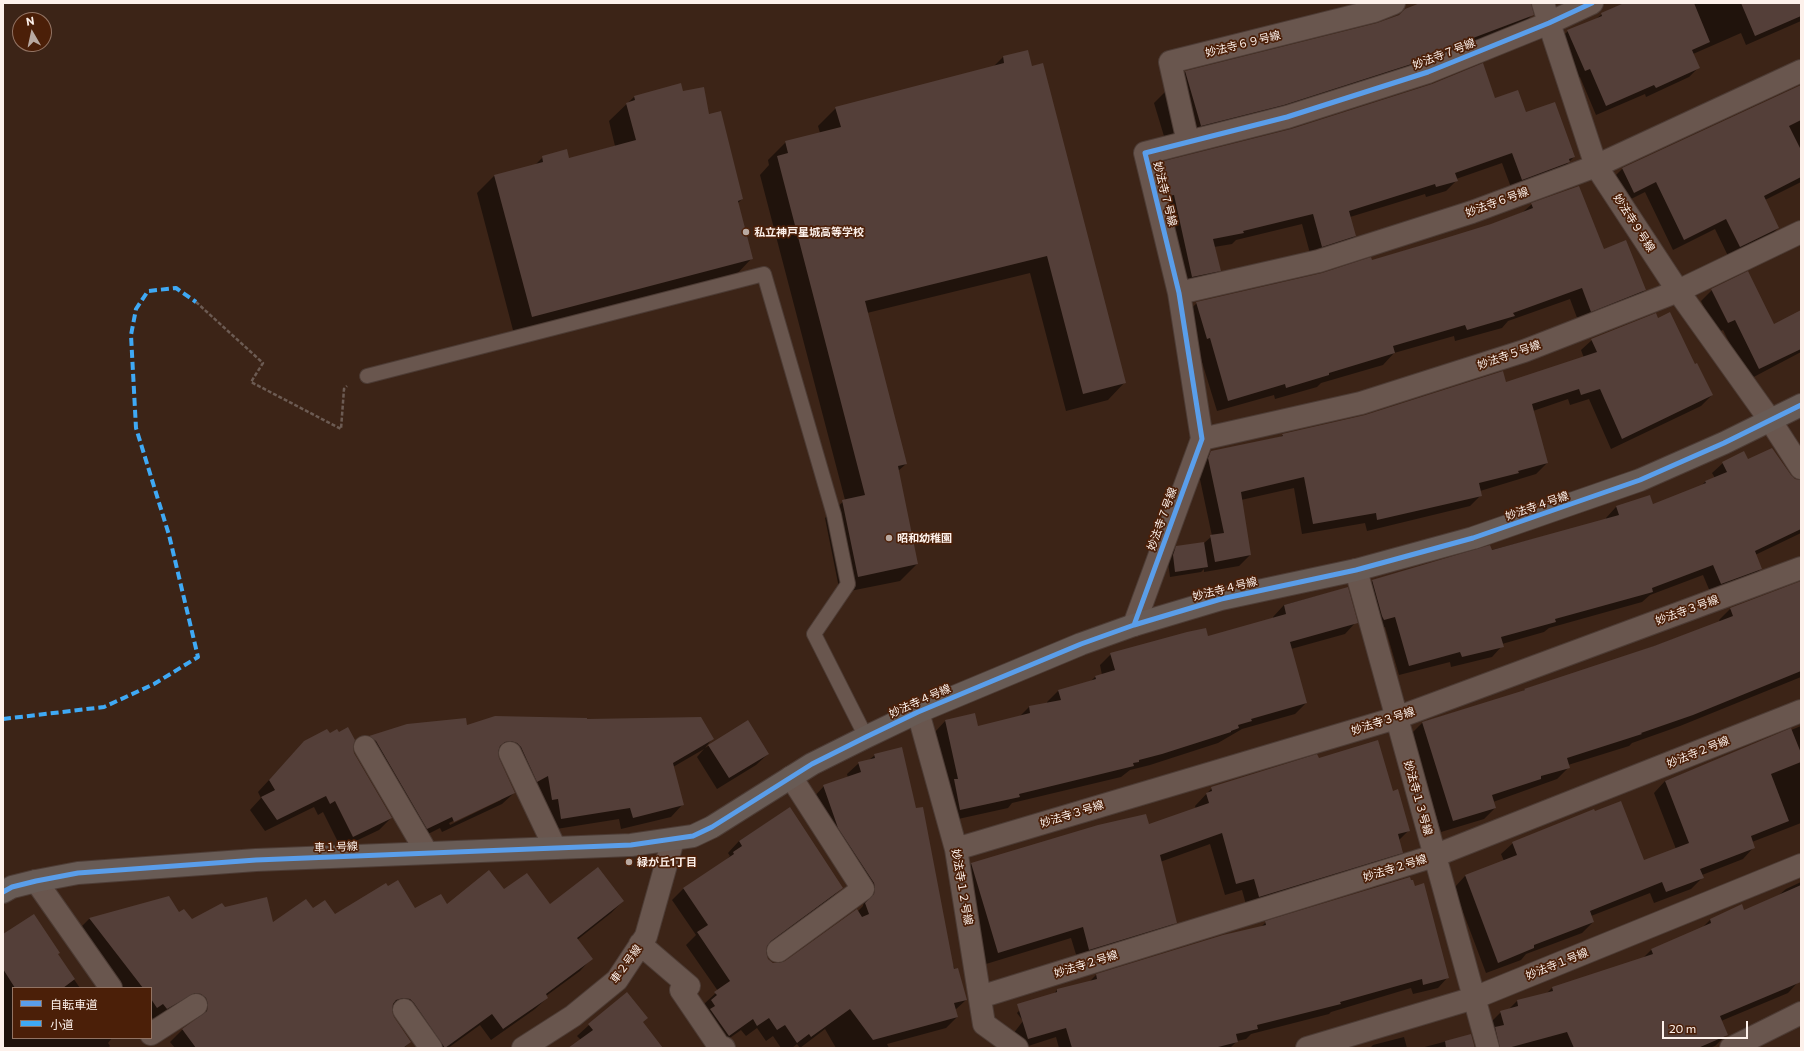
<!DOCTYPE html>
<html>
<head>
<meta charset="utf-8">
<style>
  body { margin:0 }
  #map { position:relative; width:1804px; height:1051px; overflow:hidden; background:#3c2417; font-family:Commissioner,"Noto Sans JP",sans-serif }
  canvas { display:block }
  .frame { position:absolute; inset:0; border:4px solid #fdf1eb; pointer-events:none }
  .legend { position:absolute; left:12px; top:987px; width:140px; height:52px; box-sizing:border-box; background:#4b1f08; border:1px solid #927363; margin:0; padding:5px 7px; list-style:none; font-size:12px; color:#fdf1eb }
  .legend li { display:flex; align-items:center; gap:8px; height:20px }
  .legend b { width:20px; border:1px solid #927363 }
  .north { position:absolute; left:12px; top:12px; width:40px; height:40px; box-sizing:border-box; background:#4b1f08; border:1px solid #927363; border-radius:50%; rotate:351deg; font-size:11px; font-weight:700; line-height:16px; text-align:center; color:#fdf1eb }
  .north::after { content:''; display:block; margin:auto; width:14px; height:18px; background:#b9a9a1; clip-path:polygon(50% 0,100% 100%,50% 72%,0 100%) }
  .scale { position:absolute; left:1662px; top:1021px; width:86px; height:18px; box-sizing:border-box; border:2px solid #fdf1eb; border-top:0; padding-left:5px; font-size:12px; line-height:14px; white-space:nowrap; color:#fdf1eb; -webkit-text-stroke:3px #4b1f08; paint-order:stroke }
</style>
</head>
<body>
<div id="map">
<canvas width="1804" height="1051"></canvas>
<div class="frame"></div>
<ul class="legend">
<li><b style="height:5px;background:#5a9eea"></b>自転車道</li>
<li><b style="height:5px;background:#3fa9f5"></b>小道</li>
</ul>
<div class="north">N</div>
<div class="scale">20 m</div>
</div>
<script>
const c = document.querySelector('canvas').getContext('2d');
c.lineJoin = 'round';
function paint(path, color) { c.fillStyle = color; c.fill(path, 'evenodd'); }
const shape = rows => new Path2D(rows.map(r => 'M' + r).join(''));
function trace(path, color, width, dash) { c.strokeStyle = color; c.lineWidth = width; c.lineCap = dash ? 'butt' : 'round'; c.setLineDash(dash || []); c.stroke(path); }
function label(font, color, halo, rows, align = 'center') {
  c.font = font + ' Commissioner,"Noto Sans JP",sans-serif'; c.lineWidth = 3.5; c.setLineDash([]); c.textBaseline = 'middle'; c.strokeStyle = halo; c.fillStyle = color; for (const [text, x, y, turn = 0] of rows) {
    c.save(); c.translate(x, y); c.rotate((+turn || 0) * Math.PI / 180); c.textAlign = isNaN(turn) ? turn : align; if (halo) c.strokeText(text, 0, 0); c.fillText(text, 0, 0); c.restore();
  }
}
paint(shape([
  [1423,3,1530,3,1532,15,1501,46,1170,156,1154,103,1185,72,1377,24,1399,15],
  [1624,3,1801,3,1801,21,1746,45,1741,33,1693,54,1699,67,1689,77,1646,97,1645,94,1596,115,1580,77,1575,80,1558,41,1568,31,1596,19,1602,14],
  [1027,51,1125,382,1108,400,1066,411,1030,273,867,313,906,464,898,471,917,564,900,581,840,593,825,518,845,500,760,175,769,165,768,160,786,142,820,133,818,126,836,108,993,67,1003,57],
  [1801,86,1801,182,1765,200,1778,228,1767,239,1729,258,1715,229,1673,250,1645,192,1623,203,1611,180,1622,169],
  [634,97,708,115,742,199,738,203,752,258,735,276,514,334,477,193,494,176,534,166,543,157,568,159,615,146,609,121],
  [1495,99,1525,114,1574,157,1558,173,1512,190,1502,163,1456,179,1457,180,1446,191,1426,197,1425,194,1350,217,1355,236,1345,246,1311,257,1302,224,1236,240,1232,244,1214,247,1220,270,1209,281,1181,287,1150,174,1161,163],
  [1532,204,1603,250,1645,290,1634,301,1579,323,1570,299,1508,321,1502,328,1455,341,1454,336,1394,353,1383,365,1321,383,1317,387,1275,399,1274,395,1217,411,1198,349,1185,314,1197,303,1322,274,1371,261,1491,225,1523,212],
  [1712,290,1774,325,1801,311,1801,352,1748,380,1723,330,1716,333,1701,301],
  [1592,340,1695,365,1712,395,1701,406,1611,449,1589,399,1570,405,1568,399,1533,411,1547,463,1536,474,1480,491,1481,495,1470,506,1367,531,1365,523,1302,534,1294,488,1241,500,1250,555,1239,566,1204,572,1204,569,1201,572,1170,577,1168,562,1171,553,1177,547,1203,544,1212,536,1198,470,1200,463,1212,452,1280,437,1283,435,1505,383,1584,358,1581,350],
  [1748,461,1801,493,1801,533,1755,555,1761,569,1750,579,1711,594,1703,575,1650,595,1642,602,1549,628,1544,632,1502,644,1502,646,1492,657,1451,667,1450,662,1399,675,1385,627,1373,630,1362,592,1372,581,1607,520,1606,518,1616,507,1650,496,1653,505,1701,486,1706,481,1715,478,1712,473,1723,463],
  [1801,582,1801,677,1680,726,1632,743,1629,746,1568,765,1569,767,1557,779,1493,802,1495,808,1484,819,1441,832,1411,734,1423,722,1522,692,1525,689,1622,658,1720,622,1719,620,1730,609],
  [1347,588,1356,622,1345,634,1291,649,1306,703,1295,714,1242,729,1218,743,1150,765,1130,770,1121,777,1012,803,1008,808,949,821,935,732,946,720,977,727,1020,716,1029,707,1047,704,1047,702,1058,691,1091,681,1096,676,1102,675,1100,665,1111,654,1207,637,1273,619,1273,617,1284,605],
  [748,721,768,754,756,765,717,789,697,757,704,749,673,767,682,805,671,817,621,829,619,819,550,830,499,752,497,752,498,758,514,793,502,804,442,832,440,828,416,840,359,748,370,736,466,726,712,739,705,748],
  [501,798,501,800,450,825,449,823],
  [1801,726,1801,823,1752,842,1754,847,1743,859,1702,875,1703,877,1691,889,1654,903,1650,893,1591,916,1593,922,1582,933,1526,954,1521,960,1486,973,1454,888,1465,876,1504,861,1501,854,1513,843,1644,861,1676,849,1654,793,1665,781],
  [329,734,352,747,353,754,391,818,379,830,341,848,323,812,318,815,314,807,265,831,250,810,261,798,258,792,304,742],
  [875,755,966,1000,955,1010,957,1017,946,1028,887,1044,889,1048,836,1048,825,1029,800,1048,797,1044,792,1048,781,1048,773,1036,766,1041,757,1028,746,1036,741,1030,717,1047,700,1012,706,1006,704,1004,718,991,686,945,696,935,672,900,683,889,725,861,730,856,728,853,739,841,790,808,842,888,830,899,766,947,765,952,767,959,773,963,779,964,786,962,857,912,863,906,864,900,813,798,824,786,848,778,847,774,859,763,869,760],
  [1318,760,1392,792,1409,830,1398,841,1402,852,1390,864,1247,908,1242,890,1225,895,1210,844,1160,862,1176,922,1165,934,1078,961,1071,938,986,964,960,876,971,864,1148,826,1196,809,1195,806,1212,788],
  [1801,882,1801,979,1788,993,1721,1021,1726,1035,1715,1046,1709,1048,1486,1048,1490,1023,1501,1012,1509,1009,1517,1001,1547,993,1552,988,1642,959,1652,949,1702,928,1710,920,1741,905,1744,911,1779,895,1786,889],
  [504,891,550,906,623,901,611,913,577,940,591,959,580,971,546,996,547,998,535,1009,491,1040,480,1025,448,1048,426,1048,397,1010,391,1009,393,1018,410,1042,404,1048,175,1048,170,1042,182,1030,196,1020,197,1017,154,1020,151,1016,151,988,123,988,78,930,90,918,179,914,192,921,225,908,273,924,313,910,335,915,415,910,446,905],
  [1266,922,1448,977,1438,988,1413,994,1411,988,1331,1012,1329,1014,1251,1034,1246,1039,1237,1041,1230,1048,1059,1048,1056,1037,1022,1048,1013,1034,1023,1021,1017,1013,1027,1002,1053,995,1057,990,1089,982,1096,975,1261,927],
  [3,934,57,955,80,988,13,988,13,1038,112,1038,108,1043,110,1046,108,1048,3,1048],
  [627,994,642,1023,661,1048,570,1048,581,1040,577,1036,589,1025],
  [1470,1035,1475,1048,1421,1048],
  [1404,1037,1407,1048,1370,1048,1373,1045]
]), '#0007');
paint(shape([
  [1420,3,1531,3,1534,15,1473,38,1474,40,1424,60,1284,105,1201,126,1185,71,1377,23,1399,15,1405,9],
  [1624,3,1694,3,1710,42,1692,50,1700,68,1656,88,1654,85,1606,106,1590,69,1585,71,1567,30,1602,16,1601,13],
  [1741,3,1801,3,1801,16,1755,36],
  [1028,50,1032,66,1043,63,1126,383,1083,394,1047,256,865,301,907,464,898,466,918,564,858,577,842,500,865,495,777,156,788,153,785,141,841,127,835,107,1004,63,1003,56],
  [1483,63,1495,98,1518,90,1526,112,1555,102,1575,157,1569,159,1570,162,1522,180,1512,153,1455,173,1458,181,1436,187,1435,184,1349,211,1356,236,1322,247,1313,214,1243,231,1244,233,1213,239,1221,271,1192,277,1174,195,1168,196,1160,162,1291,129,1432,84],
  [681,83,683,91,704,87,709,114,721,111,743,199,738,201,753,259,532,317,494,175,543,162,542,156,567,149,569,158,636,140,626,103,635,100,634,96],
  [1801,85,1801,120,1789,126,1801,150,1801,177,1764,196,1779,228,1740,247,1726,219,1684,240,1656,182,1634,193,1622,168],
  [1579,186,1604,249,1626,240,1646,290,1591,312,1582,288,1513,313,1515,316,1467,330,1465,325,1393,346,1395,353,1329,373,1329,375,1286,388,1285,384,1228,401,1210,338,1207,339,1196,302,1322,273,1371,257,1372,260,1436,241,1491,224,1533,208,1531,203],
  [1748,271,1774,324,1801,310,1801,349,1759,369,1735,320,1728,323,1711,289],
  [1670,312,1695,364,1697,363,1713,395,1622,439,1600,389,1581,395,1579,389,1532,404,1548,463,1518,471,1519,473,1479,483,1482,496,1377,520,1376,513,1313,524,1304,477,1241,492,1251,555,1215,562,1210,535,1224,533,1208,458,1211,451,1283,436,1282,434,1365,415,1503,371,1506,382,1597,352,1591,339,1656,313,1658,318],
  [1772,448,1791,475,1795,479,1801,480,1801,529,1755,551,1762,569,1721,584,1713,565,1652,588,1653,592,1555,619,1556,622,1501,637,1504,647,1462,657,1460,652,1409,666,1395,617,1384,620,1382,616,1372,580,1490,545,1492,550,1619,515,1616,506,1650,495,1653,504,1706,483,1705,481,1727,472,1722,462,1744,451,1748,459],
  [1204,542,1208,567,1175,572,1173,555,1176,546],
  [1801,581,1801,671,1693,715,1641,733,1642,734,1567,758,1570,768,1541,776,1541,779,1492,795,1496,808,1453,821,1422,722,1525,690,1524,689,1654,646,1733,616,1730,608],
  [1348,587,1358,623,1290,642,1307,703,1251,719,1252,721,1238,725,1239,728,1231,731,1231,732,1162,754,1139,760,1139,762,1133,763,1134,766,1019,794,1020,797,960,810,954,779,958,779,945,720,975,713,978,726,1030,713,1029,706,1061,700,1058,690,1096,679,1095,676,1115,670,1110,653,1187,632,1206,628,1208,636,1286,614,1284,605],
  [495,716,587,718,587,719,701,717,714,739,673,763,684,805,633,818,630,808,561,819,558,799,552,800,548,776,537,782,521,747,517,743,511,741,505,742,500,746,498,752,499,758,515,793,454,822,452,817,427,829,376,741,369,736,407,724,466,718,467,725],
  [748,720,769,754,729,778,708,745],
  [348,727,355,740,353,747,354,753,392,818,353,837,335,801,330,804,326,796,277,820,261,797,275,790,269,780,304,741,327,729,330,733,337,729,339,732],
  [1791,728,1801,753,1801,762,1771,774,1789,821,1751,836,1755,848,1700,869,1704,878,1666,892,1662,882,1590,911,1594,922,1534,945,1534,948,1498,963,1465,875,1517,855,1512,842,1594,809,1595,811,1621,801,1644,860,1689,843,1665,781],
  [1378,740,1393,791,1398,789,1410,831,1398,834,1403,853,1259,897,1254,879,1236,884,1222,833,1160,855,1177,923,1089,950,1083,927,998,953,971,863,1098,825,1146,814,1149,824,1209,803,1206,793,1212,791,1211,787,1317,754,1319,758],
  [902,747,916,808,923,807,954,969,958,968,967,1000,954,1003,958,1017,873,1040,850,1009,811,1037,809,1034,797,1043,785,1025,777,1030,769,1018,757,1026,753,1019,729,1036,710,1009,715,1006,711,1000,717,995,714,992,730,981,697,932,708,925,683,888,734,854,733,852,742,846,739,841,790,807,843,888,771,941,767,946,766,952,768,959,773,963,779,963,785,961,857,909,862,917,869,914,865,903,874,894,875,888,874,883,838,828,823,785,861,772,858,762,875,758,874,754],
  [598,867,624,901,577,938,593,959,546,994,548,998,503,1029,492,1014,445,1048,414,1003,410,999,403,998,396,1000,393,1004,392,1011,394,1017,411,1042,403,1048,196,1048,182,1029,207,1011,208,1004,206,998,201,994,195,993,167,1009,163,1004,157,1008,151,999,151,988,143,988,89,918,169,896,179,912,184,909,192,919,222,903,225,907,267,897,273,922,306,899,313,908,325,900,335,914,386,883,388,886,398,880,415,908,441,894,447,904,489,870,504,889,527,873,550,904],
  [1410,877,1411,880,1413,880,1415,886,1424,883,1449,978,1423,985,1422,979,1340,1002,1341,1004,1257,1025,1258,1029,1236,1034,1238,1042,1214,1048,1072,1048,1066,1028,1028,1039,1017,1004,1057,992,1057,989,1097,979,1096,974,1223,935,1266,925,1265,921],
  [1801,885,1801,982,1720,1016,1728,1035,1698,1048,1574,1048,1567,1032,1508,1048,1500,1048,1495,1027,1504,1025,1500,1011,1518,1006,1517,1000,1553,991,1552,987,1653,954,1651,949,1711,923,1710,919,1742,904,1744,910],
  [34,914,60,953,58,954,75,979,63,988,15,988,3,969,3,934],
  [627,992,648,1018,643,1022,663,1048,568,1048,593,1030,588,1024],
  [1471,1034,1475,1048,1446,1048,1445,1041]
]), '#543f39');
const lane = shape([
  [367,376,764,274,834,515,848,584,814,634,866,737]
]);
const street = shape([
  [1543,3,1549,23,1596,166,1678,291,1770,420,1801,468],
  [1188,142,1170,62,1374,11,1394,3],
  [1179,293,1319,261,1472,212,1596,166,1801,71],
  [1202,439,1361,403,1524,351,1678,291,1801,232],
  [1356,570,1488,1048],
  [1134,625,1202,439,1179,293,1145,153,1287,117,1428,72,1549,23,1592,3],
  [918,712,956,849,984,1024,1017,1048],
  [365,747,427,853],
  [510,753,555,848],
  [956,849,1396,718,1801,568],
  [36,881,111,988],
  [640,944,689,986,681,990,719,1046,724,1048],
  [778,951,863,889,791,777],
  [980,997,1434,856,1801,711],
  [404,1010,431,1048],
  [151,1034,196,1005],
  [523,1048,573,1016,617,980,646,936,673,840],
  [1307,1048,1474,998,1801,865],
  [1731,1048,1801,1013]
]);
const secondary = shape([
  [3,892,12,887,36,881,78,873,256,860,631,845,693,836,712,827,812,764,866,737,918,712,1081,644,1134,625,1221,599,1356,570,1473,538,1640,480,1724,443,1801,405]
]);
trace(lane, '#4d3c35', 16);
trace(street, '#4d3c35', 24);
trace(secondary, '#4d3c35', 24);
trace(shape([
  [196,302,263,363,251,382,341,429,344,389,347,386]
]), '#6c5b53', 2.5, [4, 2]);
trace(lane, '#69564e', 14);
trace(street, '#69564e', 22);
trace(secondary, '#685b55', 22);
trace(shape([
  [3,719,104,707,154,684,198,657,169,535,136,428,131,335,136,309,148,291,176,288,196,302]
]), '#3fa9f5', 4, [8, 4]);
trace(shape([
  [1134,625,1202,439,1179,293,1145,153,1287,117,1428,72,1549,23,1592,3],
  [3,892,12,887,36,881,78,873,256,860,631,845,693,836,712,827,812,764,866,737,918,712,1081,644,1134,625,1221,599,1356,570,1473,538,1640,480,1724,443,1801,405]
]), '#5a9eea', 5);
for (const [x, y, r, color] of [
  [746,232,4,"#b9a9a1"],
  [889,538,4,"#b9a9a1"],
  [629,862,4,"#b9a9a1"]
]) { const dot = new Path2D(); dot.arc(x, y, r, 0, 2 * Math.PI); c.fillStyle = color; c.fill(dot); trace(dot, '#4b1f08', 1.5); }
label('11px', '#fdf1eb', '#4b1f08', [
  ["妙法寺６９号線",1243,44,-14],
  ["妙法寺７号線",1444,54,-21],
  ["妙法寺７号線",1165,194,76],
  ["妙法寺６号線",1497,202,-20],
  ["妙法寺９号線",1634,223,57],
  ["妙法寺５号線",1509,355,-19],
  ["妙法寺４号線",1537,506,-19],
  ["妙法寺７号線",1162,519,-70],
  ["妙法寺４号線",1225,589,-14],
  ["妙法寺３号線",1687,610,-20],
  ["妙法寺４号線",920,701,-24],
  ["妙法寺３号線",1383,721,-18],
  ["妙法寺２号線",1698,752,-22],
  ["妙法寺１３号線",1418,798,74],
  ["妙法寺３号線",1072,814,-17],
  ["車１号線",336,847,-2],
  ["妙法寺２号線",1395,868,-17],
  ["妙法寺１２号線",962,887,80],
  ["車２号線",626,964,-54],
  ["妙法寺２号線",1086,964,-17],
  ["妙法寺１号線",1557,964,-22]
]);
label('bold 11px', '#fdf1eb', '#4b1f08', [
  ["私立神戸星城高等学校",754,232],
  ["昭和幼稚園",897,538],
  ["緑が丘1丁目",637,862]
], 'left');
</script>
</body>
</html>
